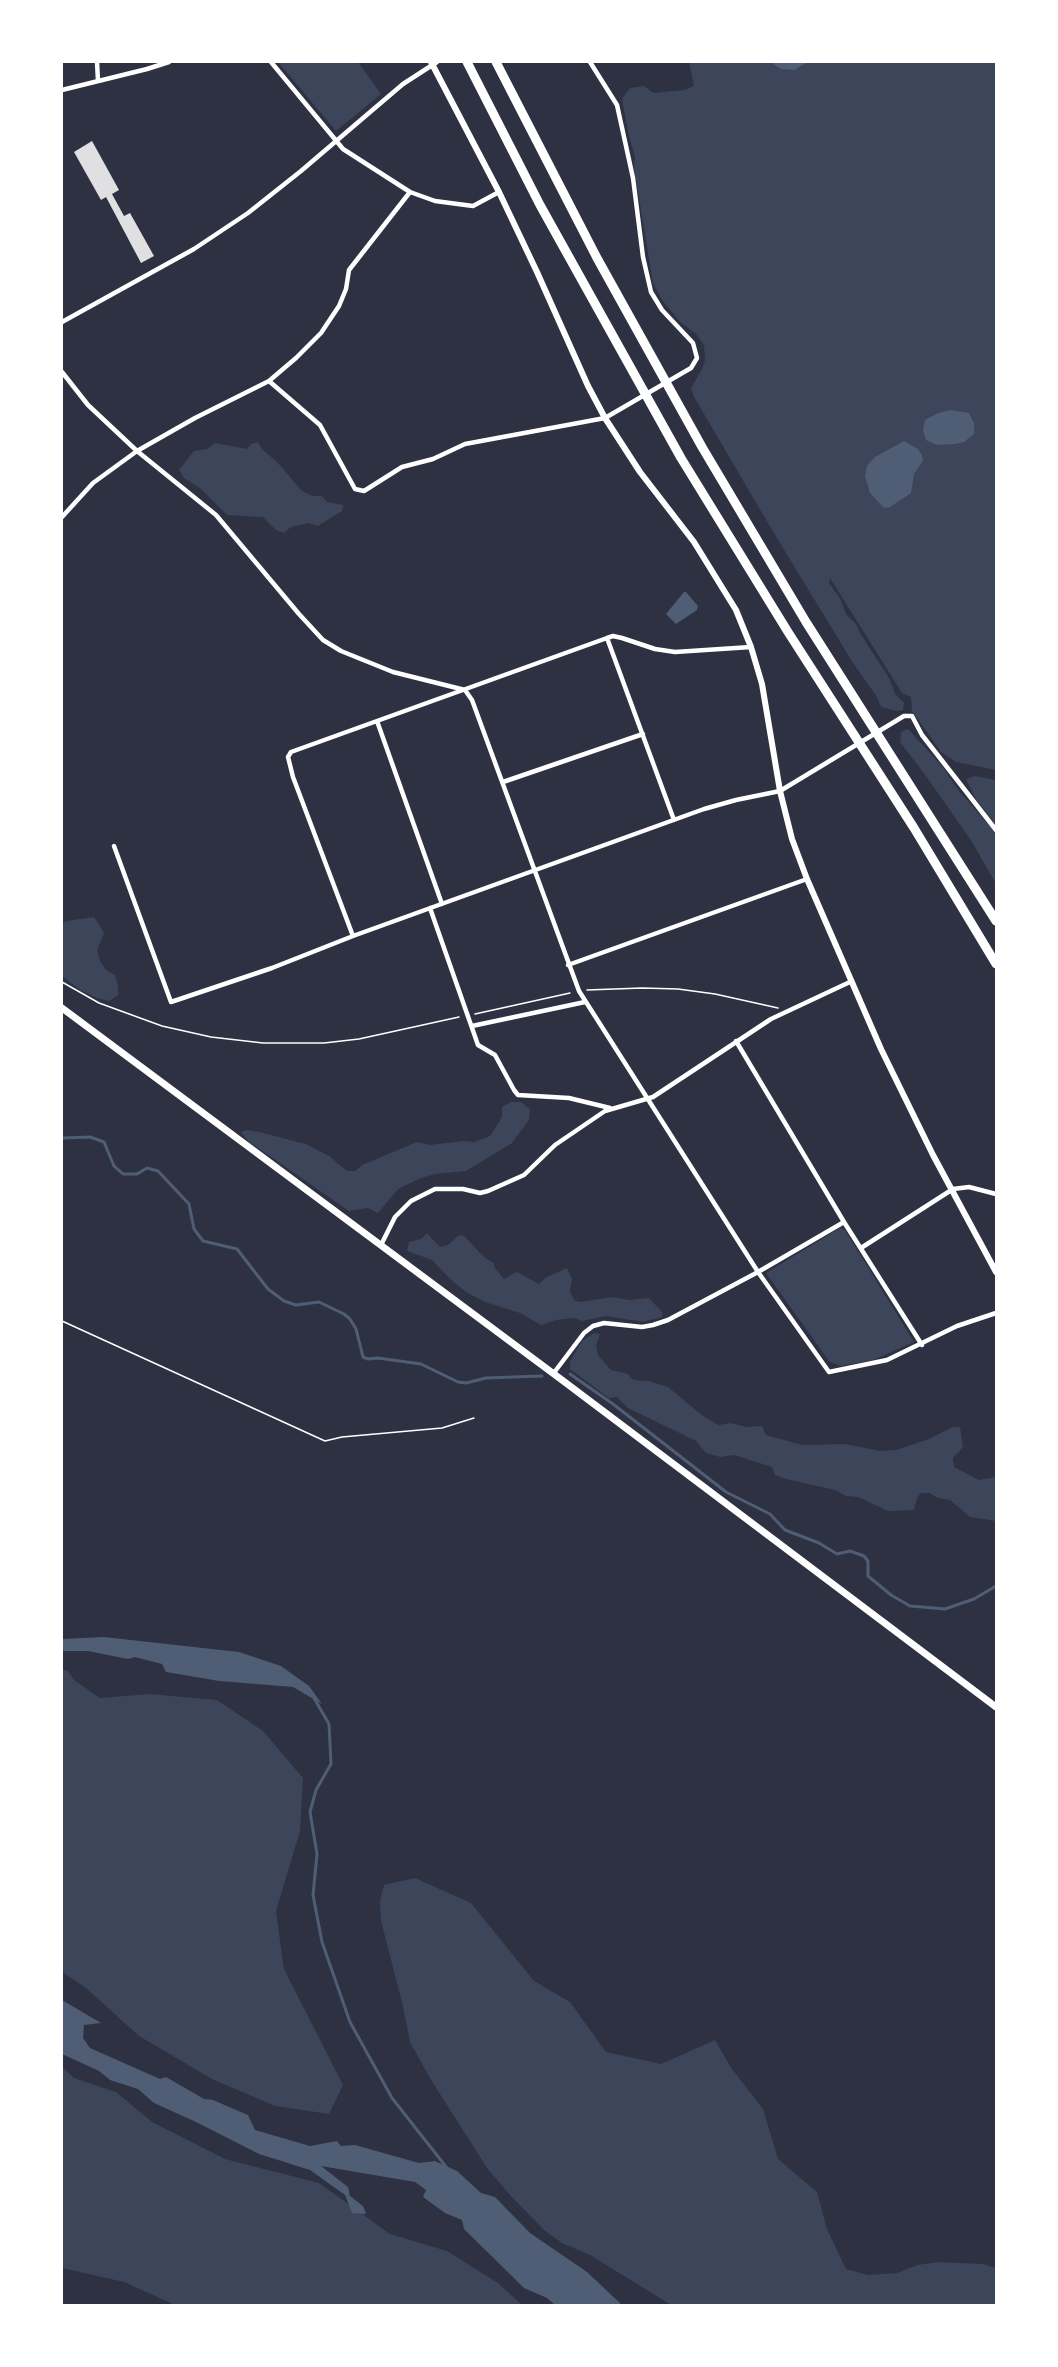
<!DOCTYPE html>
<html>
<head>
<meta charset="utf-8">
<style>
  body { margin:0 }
  #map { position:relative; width:1058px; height:2367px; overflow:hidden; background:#2d3142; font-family:"Varela Round",sans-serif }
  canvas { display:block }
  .frame { position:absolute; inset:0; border:63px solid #fff; pointer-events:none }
</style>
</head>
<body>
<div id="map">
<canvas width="1058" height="2367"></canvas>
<div class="frame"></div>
</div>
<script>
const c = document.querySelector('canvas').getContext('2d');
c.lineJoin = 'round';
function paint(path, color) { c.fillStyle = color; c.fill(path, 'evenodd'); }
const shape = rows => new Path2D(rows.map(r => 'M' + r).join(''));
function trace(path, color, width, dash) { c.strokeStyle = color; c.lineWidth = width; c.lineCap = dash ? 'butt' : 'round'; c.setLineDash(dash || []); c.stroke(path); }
paint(shape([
  [278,62,358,62,381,94,336,131],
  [689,62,996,62,996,770,956,762,941,752,912,711,911,697,902,693,830,578,829,583,840,598,846,614,856,624,860,633,889,678,895,694,904,703,903,710,897,711,881,707,877,697,853,663,775,535,694,397,691,388,702,369,705,360,704,345,696,334,680,322,662,300,653,283,634,168,635,157,629,136,622,99,630,88,644,86,653,93,685,90,694,86],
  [258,442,262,449,277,462,302,491,313,496,322,496,327,502,343,505,342,511,318,526,308,523,291,527,284,533,276,530,263,517,227,515,200,488,184,478,179,470,194,451,207,449,215,443,247,449,251,444],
  [908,729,942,766,959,791,996,833,996,884,972,842,926,776,900,742,901,732],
  [975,776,996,780,996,825,976,799,966,779],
  [94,917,104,933,97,950,100,961,106,970,115,975,118,985,118,995,109,1001,97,998,80,990,62,976,62,924,66,921],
  [511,1102,521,1102,530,1109,529,1120,512,1143,466,1171,435,1174,421,1178,398,1189,378,1213,368,1208,349,1211,248,1141,241,1132,247,1130,259,1132,306,1144,329,1156,347,1171,355,1171,362,1165,417,1142,430,1145,463,1141,474,1142,490,1136,502,1117,502,1107],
  [840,1228,845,1230,914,1342,873,1360,840,1366,829,1361,766,1273],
  [427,1233,440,1247,448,1245,459,1235,464,1236,485,1258,494,1263,494,1267,504,1279,517,1272,539,1284,545,1278,567,1268,572,1279,570,1291,574,1300,580,1302,613,1297,629,1300,649,1298,663,1313,662,1317,643,1322,606,1316,582,1321,574,1318,556,1320,541,1325,520,1313,485,1302,466,1292,450,1279,432,1260,407,1251,409,1242,421,1239],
  [594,1333,600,1334,596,1346,598,1355,611,1370,628,1374,632,1379,640,1381,648,1381,668,1387,704,1417,719,1425,731,1423,746,1427,762,1426,766,1435,802,1445,845,1444,880,1451,896,1450,929,1439,953,1427,960,1427,963,1447,953,1458,954,1467,979,1480,995,1477,996,1465,996,1521,970,1517,950,1500,938,1498,930,1493,921,1493,917,1498,914,1510,888,1511,858,1497,846,1496,835,1490,786,1479,775,1475,772,1467,734,1455,720,1457,706,1453,696,1441,628,1408,617,1397,609,1398,570,1369,570,1362,576,1351,582,1341],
  [62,1670,67,1670,74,1680,100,1698,149,1694,217,1700,263,1731,303,1778,300,1831,276,1911,284,1969,343,2085,329,2114,275,2106,212,2079,139,2036,86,1988,62,1972],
  [415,1878,471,1903,534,1981,570,2002,606,2052,661,2064,715,2040,732,2069,763,2109,778,2159,817,2192,827,2229,846,2269,868,2275,897,2273,917,2265,939,2262,983,2264,996,2268,996,2305,671,2305,590,2255,562,2243,544,2230,509,2194,487,2168,431,2080,410,2042,402,2002,381,1921,380,1901,384,1885],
  [62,2067,74,2078,116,2092,152,2122,225,2159,319,2183,390,2234,447,2251,498,2283,522,2305,175,2305,124,2282,62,2268]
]), '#3c4559');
paint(shape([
  [773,62,808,62,794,70,781,69,773,64],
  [950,410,969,413,974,423,974,434,964,442,955,444,937,445,930,442,926,440,923,430,925,420,938,413],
  [904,441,918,449,922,455,923,461,914,474,911,493,890,507,884,508,870,493,865,476,867,466,875,457],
  [684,592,686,592,698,606,697,610,676,624,666,614],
  [104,1637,239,1652,281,1666,309,1686,322,1704,293,1687,219,1681,166,1672,162,1664,135,1657,128,1659,88,1651,62,1651,62,1639],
  [62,2000,101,2023,84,2025,83,2038,90,2048,160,2079,166,2077,204,2099,213,2100,248,2115,255,2130,310,2146,337,2141,341,2146,355,2145,419,2163,435,2161,457,2171,481,2193,495,2197,530,2233,587,2272,622,2305,555,2305,547,2298,524,2288,464,2229,462,2220,445,2213,423,2197,426,2190,415,2182,321,2166,348,2187,350,2196,363,2206,366,2214,352,2213,345,2195,310,2170,259,2154,196,2122,154,2103,138,2089,110,2080,99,2071,62,2054]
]), '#4f5d75');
trace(shape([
  [62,1138,90,1137,104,1142,114,1166,123,1174,137,1174,147,1168,158,1171,189,1204,194,1229,203,1241,237,1249,268,1289,284,1301,296,1305,319,1302,344,1314,350,1319,356,1329,363,1357,368,1359,378,1358,421,1364,458,1382,466,1383,486,1378,542,1376],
  [570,1374,613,1404,726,1492,770,1514,785,1530,819,1543,837,1554,850,1551,864,1556,868,1561,868,1576,891,1595,910,1606,945,1609,974,1599,996,1586],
  [314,1698,329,1724,331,1764,316,1790,310,1812,317,1854,313,1895,322,1942,350,2022,392,2098,447,2168]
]), '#4f5d75', 3);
paint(shape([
  [92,141,119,190,112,194,124,216,130,213,154,256,141,263,106,197,101,200,74,152]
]), '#e0e0e3');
trace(shape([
  [62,982,99,1003,162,1026,211,1037,263,1043,324,1043,359,1039,459,1017],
  [587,990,642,988,678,989,715,994,778,1008],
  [475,1014,570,993],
  [62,1321,325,1441,342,1437,442,1428,474,1418]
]), '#fff', 1.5);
trace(shape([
  [97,62,98,81],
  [271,62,343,149,410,192,435,201,473,206,499,192],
  [62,90,147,69,169,62],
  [62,322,194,249,248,213,301,171,403,84,437,62],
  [62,372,88,405,137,451,216,515,299,614,323,640,341,651,393,672,465,690,472,700,579,991,758,1272,829,1372,887,1360,957,1326,996,1313],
  [269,381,320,425,355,489,364,491,402,467,433,459,465,444,605,418,691,368,697,358,693,343,662,310,651,292,643,257,633,178,617,105,590,62],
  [62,517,93,483,137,451,195,418,269,381,296,358,321,333,339,306,346,289,349,270,410,192],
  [607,638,613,636,622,638,655,649,675,652,751,647],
  [377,721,442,904],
  [503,782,643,734],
  [114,846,171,1002,272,968,353,936,704,809,736,800,780,791,904,716,912,716,922,735,996,830],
  [430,908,478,1045,495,1055,514,1090,518,1095,569,1098,610,1108],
  [353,936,293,777,288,757,291,752,607,638,674,820],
  [568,965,807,879],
  [472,1026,585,1002],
  [736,1041,844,1222,922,1345],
  [381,1245,395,1217,411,1201,435,1189,463,1189,480,1193,488,1191,524,1175,555,1145,605,1111,653,1097,771,1019,852,981],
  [861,1248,953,1189,969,1187,996,1194],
  [553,1374,584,1333,593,1326,604,1323,642,1327,653,1325,668,1320,758,1272,844,1222]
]), '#fff', 4.5);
trace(shape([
  [431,62,499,192,537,272,588,386,605,418,640,472,694,542,736,610,751,647,762,684,780,791,792,839,807,879,881,1049,933,1155,996,1272]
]), '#fff', 6);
trace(shape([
  [62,1008,562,1380,996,1707]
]), '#fff', 7);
trace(shape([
  [467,62,540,205,681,458,788,632,914,828,996,964],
  [496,62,597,258,702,447,806,622,996,921]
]), '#fff', 9);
</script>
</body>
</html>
